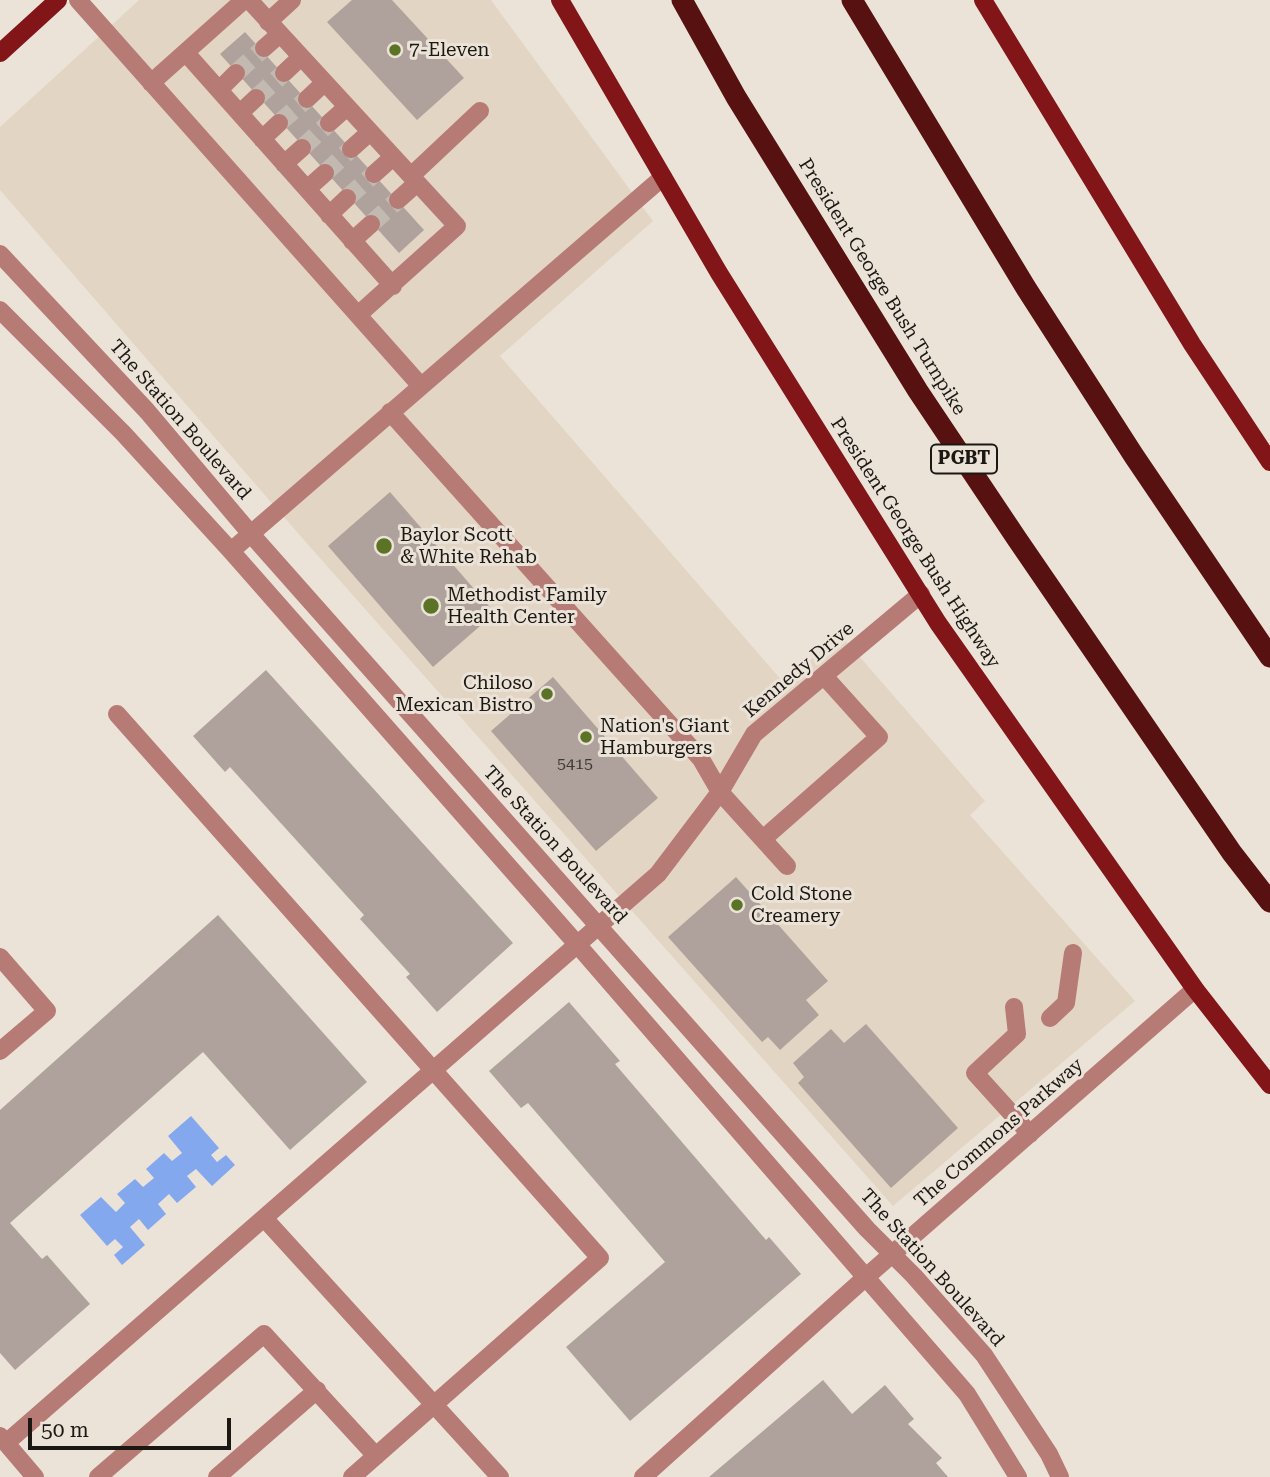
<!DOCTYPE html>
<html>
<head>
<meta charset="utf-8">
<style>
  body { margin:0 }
  #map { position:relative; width:1270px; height:1477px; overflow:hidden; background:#ece3d8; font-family:"Roboto Serif",serif }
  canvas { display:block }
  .scale { position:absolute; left:28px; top:1418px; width:203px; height:32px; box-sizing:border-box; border:4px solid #1b1814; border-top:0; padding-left:9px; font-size:21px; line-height:24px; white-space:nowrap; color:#1b1814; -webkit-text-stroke:5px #ece3d8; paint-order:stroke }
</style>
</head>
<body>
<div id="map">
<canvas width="1270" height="1477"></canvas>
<div class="scale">50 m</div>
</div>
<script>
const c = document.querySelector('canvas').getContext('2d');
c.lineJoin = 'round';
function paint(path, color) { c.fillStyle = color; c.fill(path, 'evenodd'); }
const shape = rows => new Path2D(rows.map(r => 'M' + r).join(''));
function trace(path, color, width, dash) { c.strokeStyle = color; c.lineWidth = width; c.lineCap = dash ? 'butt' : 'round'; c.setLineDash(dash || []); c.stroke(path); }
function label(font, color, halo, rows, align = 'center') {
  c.font = font + ' "Roboto Serif",serif'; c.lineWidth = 6; c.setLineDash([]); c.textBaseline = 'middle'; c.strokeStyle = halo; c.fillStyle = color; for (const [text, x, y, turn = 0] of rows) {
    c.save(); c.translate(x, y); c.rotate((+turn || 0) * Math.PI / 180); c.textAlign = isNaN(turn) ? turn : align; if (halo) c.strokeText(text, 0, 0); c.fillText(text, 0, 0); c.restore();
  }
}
paint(shape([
  [139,0,491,0,653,221,500,356,784,683,840,634,985,801,970,815,1135,1001,893,1206,296,531,0,190,0,127]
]), '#e3d5c4');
paint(shape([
  [191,1116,219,1148,211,1155,217,1162,226,1155,235,1165,212,1186,196,1169,187,1176,196,1187,177,1203,169,1194,158,1204,166,1214,148,1230,139,1219,130,1227,145,1245,122,1265,114,1255,123,1247,115,1239,107,1246,80,1215,101,1197,116,1212,125,1203,117,1194,135,1179,143,1187,154,1178,146,1169,164,1153,172,1161,182,1153,168,1136]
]), '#84a8ed');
paint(shape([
  [352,0,392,0,464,78,417,120,327,22],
  [245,32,424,230,399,253,220,54],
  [390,492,495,613,433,667,328,546],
  [266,670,513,943,437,1012,406,977,410,974,360,919,364,915,230,767,225,772,193,736],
  [553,677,658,798,596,851,491,731],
  [736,877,828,981,806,1000,819,1015,780,1050,768,1037,762,1042,668,937],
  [218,915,367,1082,290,1150,203,1052,10,1223,42,1259,47,1255,90,1304,15,1370,0,1353,0,1110],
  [569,1002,620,1061,615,1064,766,1240,769,1237,801,1274,630,1421,566,1347,665,1262,528,1103,521,1108,489,1071],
  [866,1024,958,1128,891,1188,798,1083,804,1077,793,1063,831,1029,844,1043],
  [823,1380,852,1414,885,1385,914,1419,908,1424,942,1458,936,1463,948,1477,709,1477]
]), '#afa29c');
trace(shape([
  [236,73,264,48],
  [256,98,284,73],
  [279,123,307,99],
  [302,148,329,123],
  [325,173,351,149],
  [347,198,374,174],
  [371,224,398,200]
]), '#c2bab1', 18, [18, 9]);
trace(shape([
  [78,0,420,385],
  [249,0,457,226,358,315],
  [268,22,292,0],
  [264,48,280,34],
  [186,53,393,286],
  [284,73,301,57],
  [151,83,244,0],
  [219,90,236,73],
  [307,99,324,83],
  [240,113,256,98],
  [329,123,347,107],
  [262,139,279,123],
  [351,149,370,132],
  [284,164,302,148],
  [374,174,393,157],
  [411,176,480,111],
  [307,189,325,173],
  [398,200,417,183],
  [329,215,347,198],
  [352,241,371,224],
  [0,254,147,411,250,533,867,1229,914,1276,984,1355,1049,1454,1060,1477],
  [0,310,123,433,231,551,576,943,967,1394,1018,1477],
  [390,412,701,759,720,792,787,866],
  [231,551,663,177],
  [117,714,600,1258,352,1477],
  [763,839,879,737,824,676],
  [0,957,47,1011,0,1051],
  [1014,1007,1017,1034,975,1073,1030,1134],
  [1050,1018,1066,1003,1073,953],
  [264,1218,500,1477],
  [0,1436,35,1477],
  [6,1443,658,874,720,792,754,734,921,594],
  [98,1477,264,1334,376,1456],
  [217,1477,317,1390],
  [643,1477,866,1277,1195,989]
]), '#b77b75', 18);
trace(shape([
  [560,0,719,273,938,623,1195,989,1270,1085],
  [983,0,1192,344,1270,462],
  [0,53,58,0]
]), '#821518', 18);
trace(shape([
  [682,0,736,97,918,391,1017,539,1232,853,1270,902],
  [852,0,1026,288,1134,456,1270,657]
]), '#571111', 21);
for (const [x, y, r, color] of [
  [395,50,7,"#5a7325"],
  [384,546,9,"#5a7325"],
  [431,606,9,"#5a7325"],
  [547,694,7,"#5a7325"],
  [586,737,7,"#5a7325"],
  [737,905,7,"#5a7325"]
]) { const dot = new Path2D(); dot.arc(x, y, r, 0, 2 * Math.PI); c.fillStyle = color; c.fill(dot); trace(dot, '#ece3d8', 2.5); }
label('16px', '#403a36', null, [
  ["5415",575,764]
]);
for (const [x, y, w] of [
  [964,459,66]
]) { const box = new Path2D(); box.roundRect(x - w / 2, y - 14.5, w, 29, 5); c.fillStyle = '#ece3d8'; c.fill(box); trace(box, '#1b1814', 2); }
label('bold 18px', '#1b1814', null, [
  ["PGBT",964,459]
]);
label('19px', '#1b1814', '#ece3d8', [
  ["7-Eleven",409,50],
  ["Baylor Scott",400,535],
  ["& White Rehab",400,557],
  ["Methodist Family",447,595],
  ["Health Center",447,617],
  ["Chiloso",533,683,"right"],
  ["Mexican Bistro",533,705,"right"],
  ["Nation's Giant",600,726],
  ["Hamburgers",600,748],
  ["Cold Stone",751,894],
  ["Creamery",751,916]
], 'left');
label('19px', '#1b1814', '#ece3d8', [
  ["President George Bush Turnpike",882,287,58],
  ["The Station Boulevard",180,420,49],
  ["President George Bush Highway",915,543,57],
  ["Kennedy Drive",799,670,-40],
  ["The Station Boulevard",555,845,48],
  ["The Commons Parkway",999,1133,-41],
  ["The Station Boulevard",932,1268,48]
]);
</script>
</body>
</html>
